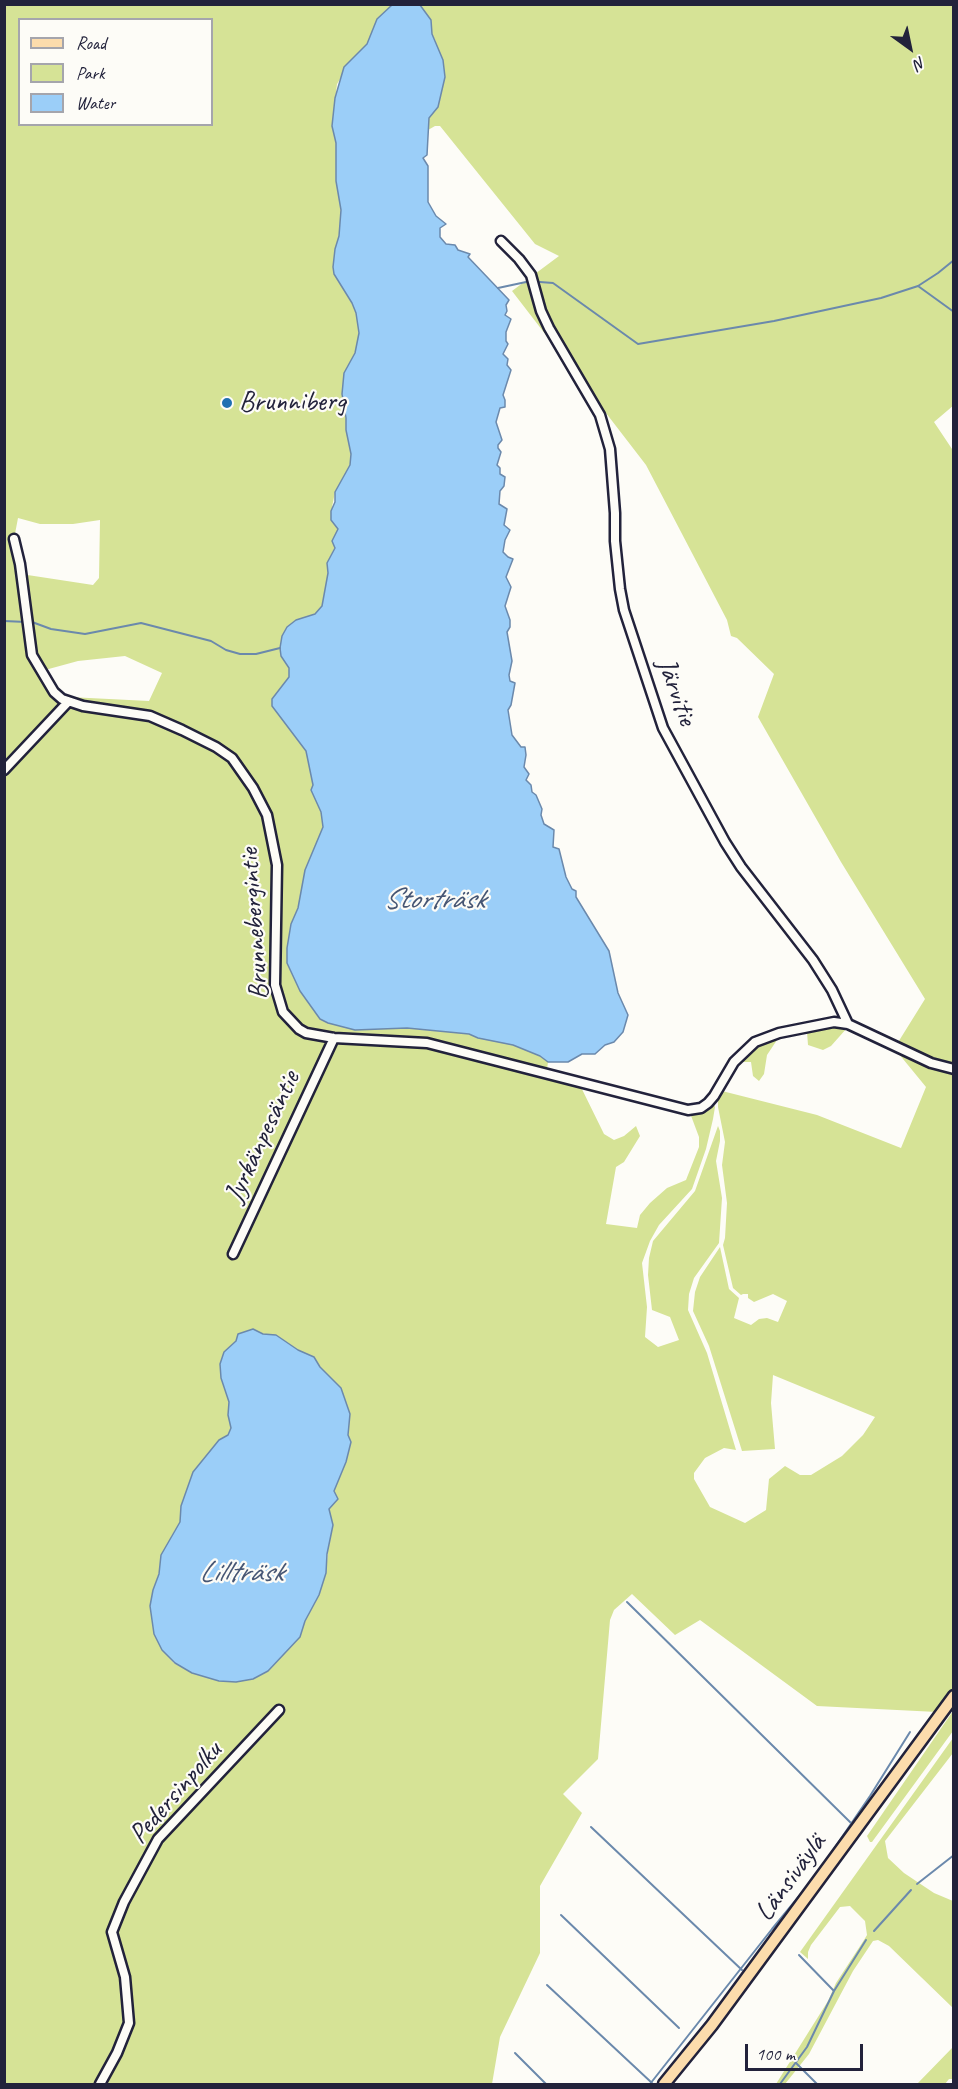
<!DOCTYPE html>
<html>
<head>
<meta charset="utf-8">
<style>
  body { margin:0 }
  #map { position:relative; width:958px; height:2089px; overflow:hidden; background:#fdfcf7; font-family:Caveat,sans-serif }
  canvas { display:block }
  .frame { position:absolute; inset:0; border:6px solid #22223b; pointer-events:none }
  .legend { position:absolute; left:18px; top:18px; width:195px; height:108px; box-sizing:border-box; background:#fdfcf7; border:2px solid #a5a5ac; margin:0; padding:8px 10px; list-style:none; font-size:18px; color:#22223b }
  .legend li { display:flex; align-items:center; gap:12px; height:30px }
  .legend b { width:30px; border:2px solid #a5a5ac }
  .north { position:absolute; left:880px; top:18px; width:60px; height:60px; -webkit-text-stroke:4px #fdfcf7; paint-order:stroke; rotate:147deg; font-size:16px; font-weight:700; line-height:24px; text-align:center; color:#22223b }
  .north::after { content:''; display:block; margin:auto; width:21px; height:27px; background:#22223b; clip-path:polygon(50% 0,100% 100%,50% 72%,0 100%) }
  .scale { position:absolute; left:745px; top:2044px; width:118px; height:27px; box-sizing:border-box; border:3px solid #22223b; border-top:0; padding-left:8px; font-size:18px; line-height:21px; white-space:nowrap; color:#22223b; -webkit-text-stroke:4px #fdfcf7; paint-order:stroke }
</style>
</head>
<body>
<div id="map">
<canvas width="958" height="2089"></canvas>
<div class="frame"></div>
<ul class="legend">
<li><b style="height:8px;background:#fcdcac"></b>Road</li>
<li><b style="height:16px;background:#d6e396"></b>Park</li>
<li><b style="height:16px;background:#9bcef8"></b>Water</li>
</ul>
<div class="north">N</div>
<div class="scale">100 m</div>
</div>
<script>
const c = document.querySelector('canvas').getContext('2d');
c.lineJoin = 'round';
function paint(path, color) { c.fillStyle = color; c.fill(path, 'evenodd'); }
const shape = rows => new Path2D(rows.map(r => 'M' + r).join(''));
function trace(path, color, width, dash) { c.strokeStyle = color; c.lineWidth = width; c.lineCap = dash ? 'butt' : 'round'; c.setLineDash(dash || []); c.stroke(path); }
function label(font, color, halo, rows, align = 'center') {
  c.font = font + ' Caveat,sans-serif'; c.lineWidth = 4.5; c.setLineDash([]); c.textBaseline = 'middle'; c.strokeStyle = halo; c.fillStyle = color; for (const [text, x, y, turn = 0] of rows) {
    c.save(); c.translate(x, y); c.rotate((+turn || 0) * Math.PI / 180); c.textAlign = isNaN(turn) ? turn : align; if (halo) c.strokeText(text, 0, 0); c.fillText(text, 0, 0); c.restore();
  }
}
paint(shape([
  [5,5,392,5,377,19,367,44,344,67,342,76,337,84,332,126,336,143,336,181,341,211,339,236,335,249,334,274,352,303,363,332,355,353,344,373,342,394,346,418,346,430,351,454,350,465,335,492,332,507,338,529,332,541,335,547,327,563,328,573,322,606,316,614,296,620,287,627,282,636,280,648,281,656,289,668,289,677,272,699,272,706,306,751,313,785,311,790,322,812,323,828,305,870,298,908,291,924,287,948,287,963,300,991,320,1019,328,1023,355,1030,407,1028,469,1034,478,1038,513,1045,540,1056,548,1062,547,1069,576,1077,604,1134,614,1140,624,1136,636,1126,640,1136,624,1162,616,1167,606,1224,637,1228,640,1215,650,1203,667,1188,686,1180,699,1147,699,1137,690,1113,713,1101,715,1107,713,1119,706,1149,692,1189,659,1225,650,1241,642,1263,647,1307,645,1337,658,1347,679,1340,670,1317,652,1310,648,1275,649,1258,653,1241,695,1191,718,1126,720,1131,720,1141,716,1161,722,1198,719,1243,694,1278,689,1294,688,1310,707,1353,736,1450,724,1448,705,1458,694,1473,694,1479,710,1507,745,1523,766,1510,769,1479,785,1466,800,1475,811,1475,842,1456,863,1435,875,1417,773,1375,771,1403,775,1449,742,1451,709,1346,693,1311,695,1292,700,1277,720,1247,729,1289,739,1298,734,1318,751,1325,759,1319,767,1318,778,1322,787,1301,773,1294,754,1302,748,1298,748,1294,743,1294,741,1295,733,1288,723,1245,725,1238,727,1203,722,1165,725,1142,718,1107,718,1097,722,1091,817,1115,901,1148,926,1087,894,1048,934,1068,953,1073,953,1687,937,1712,817,1706,700,1620,675,1635,632,1594,614,1610,610,1620,598,1759,563,1794,582,1813,540,1886,540,1953,500,2037,492,2084,5,2084],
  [20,20,212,20,212,124,20,124],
  [18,518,40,524,73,524,100,520,99,578,93,585,21,574,14,539],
  [125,656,162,673,149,701,69,697,62,699,45,670,78,661],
  [253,1329,263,1334,276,1335,298,1350,314,1357,320,1367,341,1388,350,1414,348,1435,351,1442,346,1462,334,1491,338,1499,329,1509,329,1540,326,1573,319,1595,305,1621,300,1637,268,1671,192,1673,174,1663,162,1650,154,1634,153,1590,172,1535,180,1522,181,1506,193,1472,219,1440,228,1435,231,1428,228,1415,229,1402,221,1378,220,1364,224,1352,245,1332],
  [420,5,953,5,954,405,934,422,954,452,953,1068,941,1065,897,1044,925,999,841,862,758,717,774,674,737,638,731,636,727,620,646,465,512,291,559,256,535,244,440,126,435,126,428,130,429,118,438,107,436,42,432,34,431,20],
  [839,1026,847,1028,831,1046,823,1050,808,1045,807,1032,828,1027],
  [779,1037,767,1055,764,1074,759,1081,753,1076,751,1062,742,1062,750,1052,761,1045],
  [953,1711,953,1731,872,1842,870,1842,867,1836],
  [953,1738,953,1753,885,1841,888,1858,904,1873,934,1893,953,1901,953,2008,889,1946,878,1940,873,1941,853,1971,809,2054,785,2084,776,2084,828,2001,836,1983,864,1940,867,1935,865,1921,850,1906,840,1907,811,1945,808,1952,808,1959,800,1952],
  [953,2047,953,2079,949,2079,945,2084,917,2084]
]), '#d6e396');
const water = shape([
  [392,5,420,5,431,20,432,34,443,60,445,77,438,107,429,118,427,155,423,158,428,166,428,202,436,216,446,224,440,228,440,237,446,244,455,245,458,250,470,254,468,257,509,300,506,305,507,311,505,315,511,319,506,332,506,341,508,344,503,354,508,359,507,365,511,370,503,395,505,400,505,407,500,408,496,422,502,440,498,445,498,448,501,452,497,465,500,468,500,474,505,477,504,486,500,491,499,504,507,509,504,525,510,530,505,540,503,552,508,557,513,559,506,577,511,587,505,606,510,620,510,627,507,632,512,661,509,675,510,681,515,683,511,705,508,710,512,735,521,747,525,747,526,755,524,767,529,774,526,780,531,785,532,792,536,795,542,809,541,815,544,824,554,830,553,847,559,849,566,877,572,889,576,891,576,897,609,951,618,993,628,1015,623,1032,614,1042,605,1045,595,1054,582,1054,568,1062,548,1062,540,1056,513,1045,478,1038,469,1034,407,1028,355,1030,328,1023,320,1019,300,991,287,963,287,948,291,924,298,908,305,870,323,827,321,812,311,790,313,785,306,751,272,706,272,699,289,677,289,668,281,656,280,648,282,636,287,627,296,620,315,614,322,606,328,573,327,563,335,548,332,541,338,529,331,520,331,511,335,502,335,492,350,465,351,454,346,430,346,418,342,394,344,373,355,353,359,333,356,313,352,303,334,274,333,267,335,249,339,236,341,210,336,181,336,143,332,126,335,98,344,67,367,44,377,19,392,5],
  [253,1329,263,1334,276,1335,298,1350,314,1357,320,1367,341,1388,350,1414,348,1435,351,1442,346,1462,334,1491,338,1499,329,1509,333,1525,327,1554,326,1573,319,1595,305,1621,300,1637,268,1671,253,1679,236,1682,219,1681,192,1673,175,1663,162,1650,154,1634,150,1606,153,1590,159,1574,161,1555,180,1522,181,1506,193,1472,219,1440,228,1435,231,1428,228,1415,229,1402,221,1378,220,1364,224,1352,236,1341,238,1334,253,1329]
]);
paint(water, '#9bcef8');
trace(water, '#6b89ac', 1.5);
trace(shape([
  [540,282,553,283,638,344,774,321,881,298,918,286,938,273,954,260],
  [918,286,954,312],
  [498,288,526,282],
  [4,621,26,622],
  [32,622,51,629,85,634,141,623,211,641,226,650,240,654,256,654,280,648],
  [627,1602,851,1823],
  [591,1827,742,1970],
  [814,1878,870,1796,910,1732],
  [917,1884,954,1855],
  [561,1915,679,2028],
  [874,1931,911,1890],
  [799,1955,834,1991],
  [547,1985,652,2083],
  [515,2053,546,2084],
  [796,2063,817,2084],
  [650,2084,772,1929,805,1889],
  [780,2084,807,2047,834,1991,866,1940]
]), '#6b89ac', 2);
const minor = shape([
  [501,241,519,259,531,275,541,311,549,328,600,415,610,449,615,513,615,541,620,589,624,610,663,728,725,842,741,867,813,960,832,990,848,1024],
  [14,539,20,564,32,655,54,692,62,699,83,706,150,716,182,730,216,747,232,758,253,788,267,815,277,865,275,985,283,1012,299,1029,306,1033,334,1038,427,1043,688,1110,701,1108,708,1103,714,1096,734,1062,755,1042,779,1033,834,1022,848,1024,931,1063,954,1069],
  [4,770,68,702],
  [233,1254,334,1038],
  [100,2084,117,2053,129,2023,125,1977,112,1932,124,1902,158,1839,279,1710]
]);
const major = shape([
  [664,2084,712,2025,954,1696]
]);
trace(minor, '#22223b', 13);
trace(major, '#22223b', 15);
trace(minor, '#fdfcf7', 8);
trace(major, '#fcdcac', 10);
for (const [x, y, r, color] of [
  [227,403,6,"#1f6fb2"]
]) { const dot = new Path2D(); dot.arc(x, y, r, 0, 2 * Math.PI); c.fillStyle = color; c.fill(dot); trace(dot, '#fdfcf7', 2); }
label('28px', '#22223b', '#fdfcf7', [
  ["Brunniberg",239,403]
], 'left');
label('28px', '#22223b', '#fdfcf7', [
  ["Järvitie",676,692,70],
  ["Brunnebergintie",255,924,-94],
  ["Jyrkänpesäntie",263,1137,-65],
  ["Pedersinpolku",176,1793,-49],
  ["Länsiväylä",791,1878,-54]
]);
label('italic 30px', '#465674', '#fdfcf7', [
  ["Storträsk",434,900],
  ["Lillträsk",241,1573]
]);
</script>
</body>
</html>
